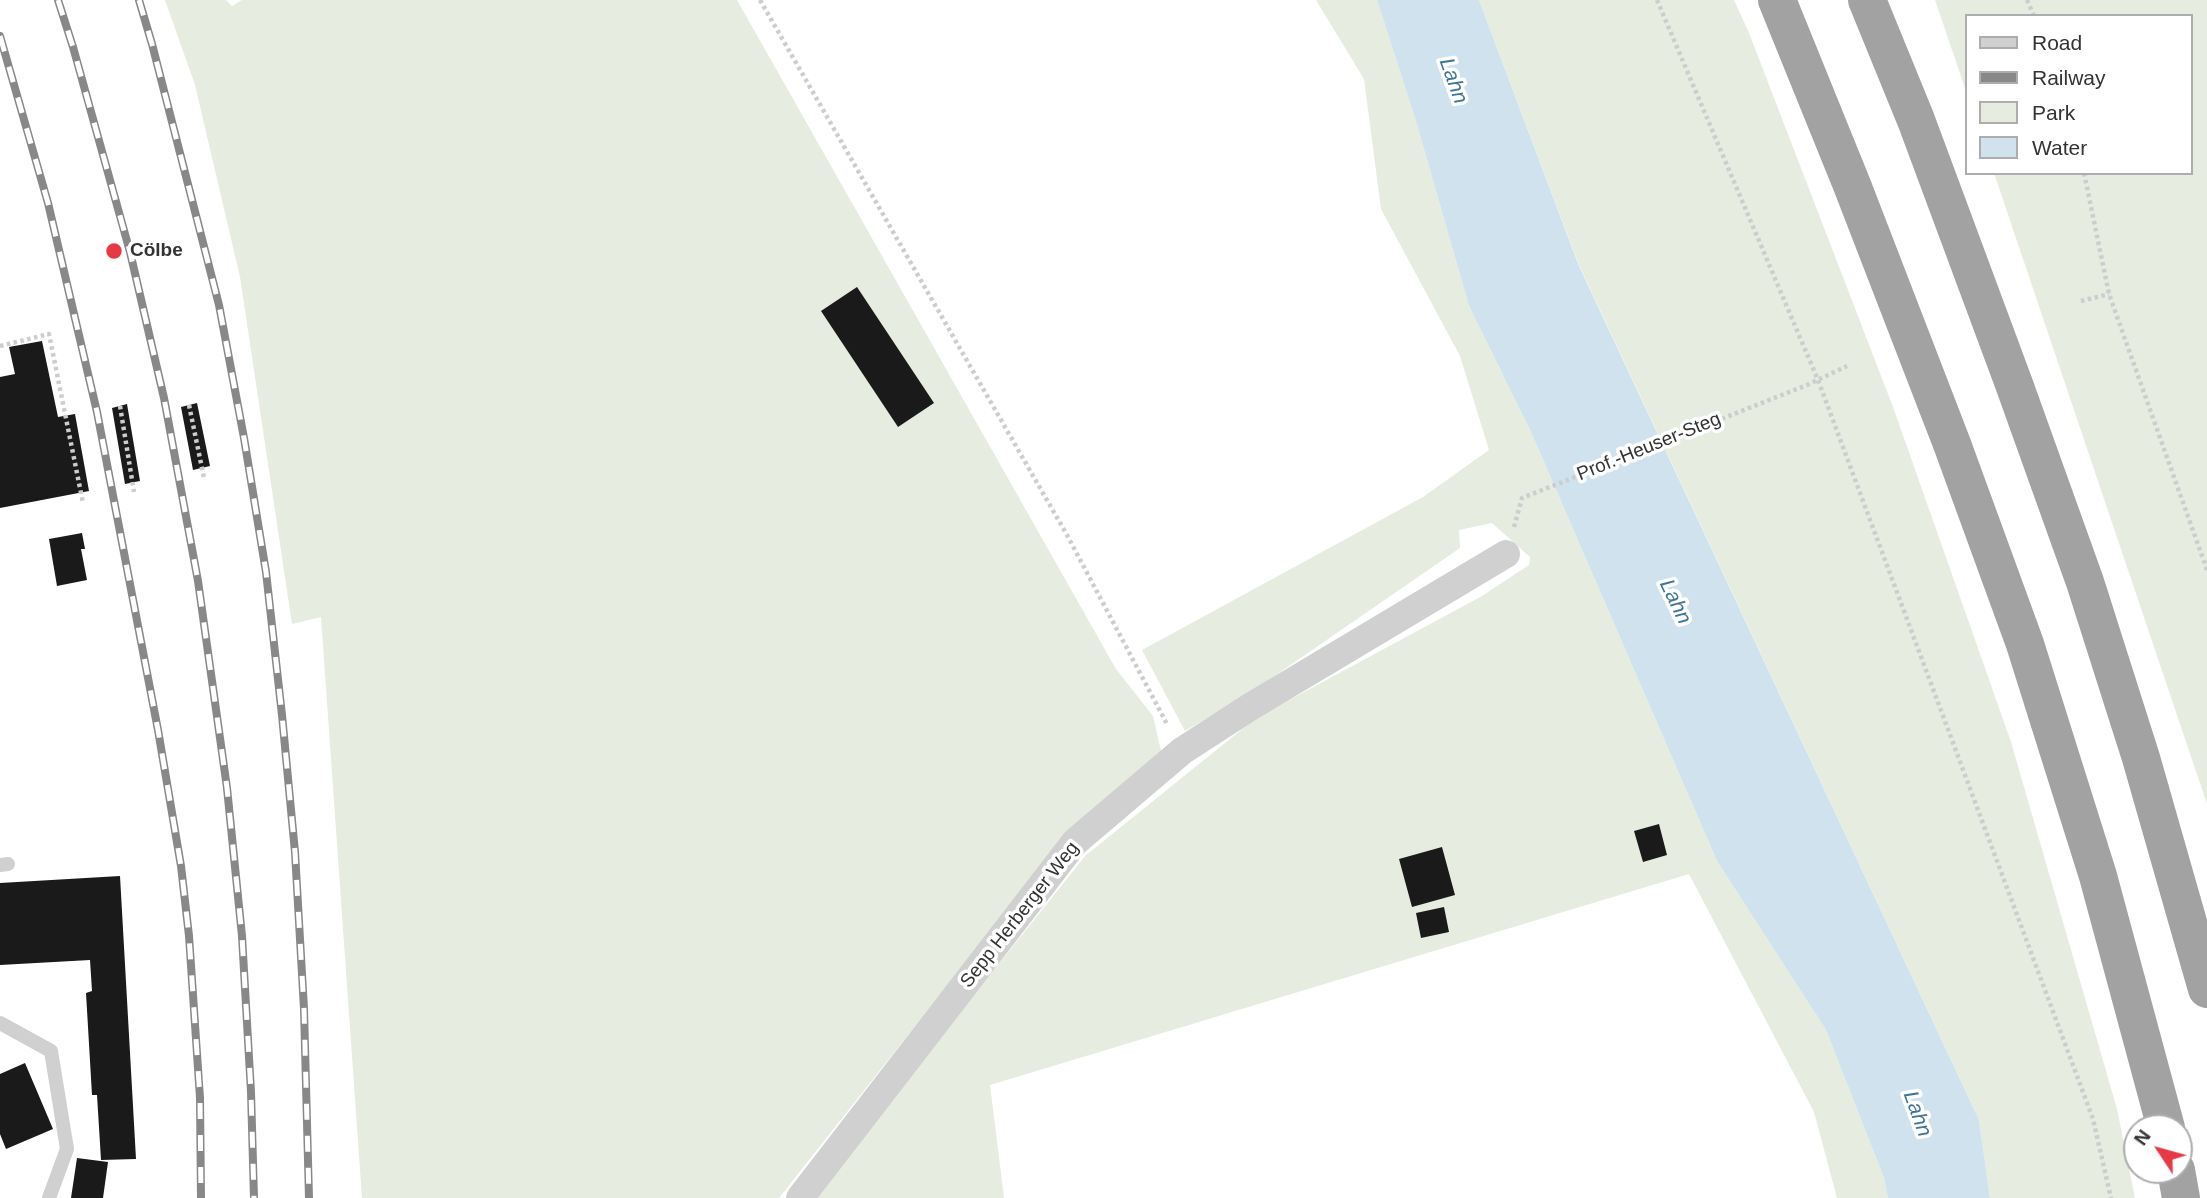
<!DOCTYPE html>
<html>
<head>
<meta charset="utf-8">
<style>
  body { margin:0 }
  #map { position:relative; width:2207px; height:1198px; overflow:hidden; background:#fff; font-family:Helvetica,sans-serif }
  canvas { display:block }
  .legend { position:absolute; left:1965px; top:14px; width:228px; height:161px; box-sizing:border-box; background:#fff; border:2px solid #adadad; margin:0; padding:9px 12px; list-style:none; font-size:21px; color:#333 }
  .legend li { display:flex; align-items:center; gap:14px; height:35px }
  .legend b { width:35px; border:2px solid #adadad }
  .north { position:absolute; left:2123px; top:1114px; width:70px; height:70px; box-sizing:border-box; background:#fff; border:2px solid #adadad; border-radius:50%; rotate:306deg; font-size:19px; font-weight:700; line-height:28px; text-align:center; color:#333 }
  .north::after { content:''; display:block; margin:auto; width:24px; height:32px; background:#e63946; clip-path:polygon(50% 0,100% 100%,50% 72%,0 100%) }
</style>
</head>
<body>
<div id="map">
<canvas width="2207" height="1198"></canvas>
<ul class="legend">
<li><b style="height:9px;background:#d0d0d0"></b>Road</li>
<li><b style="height:9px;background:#888"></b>Railway</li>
<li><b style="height:19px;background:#e6ecdf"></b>Park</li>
<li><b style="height:19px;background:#cfe2ee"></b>Water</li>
</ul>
<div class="north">N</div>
</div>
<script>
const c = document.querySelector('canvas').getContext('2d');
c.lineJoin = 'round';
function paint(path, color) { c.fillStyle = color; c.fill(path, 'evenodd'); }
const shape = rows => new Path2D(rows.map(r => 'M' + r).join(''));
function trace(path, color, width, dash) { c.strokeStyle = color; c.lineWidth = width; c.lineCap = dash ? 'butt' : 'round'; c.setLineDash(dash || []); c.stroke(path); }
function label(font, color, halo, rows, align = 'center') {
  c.font = font + ' Helvetica,sans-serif'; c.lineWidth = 7; c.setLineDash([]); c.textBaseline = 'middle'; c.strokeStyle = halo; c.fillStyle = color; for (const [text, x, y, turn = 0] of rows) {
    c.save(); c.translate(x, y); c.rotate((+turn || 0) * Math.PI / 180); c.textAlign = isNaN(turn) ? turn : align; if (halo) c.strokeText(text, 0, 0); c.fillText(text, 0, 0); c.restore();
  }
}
paint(shape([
  [165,0,226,0,232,6,242,0,737,0,1116,669,1153,716,1161,751,1066,835,779,1198,362,1198,321,617,292,624,240,277,195,85],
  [1316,0,1377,0,1415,118,1469,306,1531,432,1717,861,1826,1030,1884,1178,1888,1198,1837,1198,1814,1112,1689,874,990,1085,1004,1198,812,1198,1085,856,1256,718,1482,596,1529,565,1530,557,1492,523,1459,530,1460,548,1247,695,1185,731,1142,650,1423,497,1489,450,1460,356,1381,209,1364,79],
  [1479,0,1734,0,1749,33,1893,407,2011,742,2117,1109,2135,1198,1990,1198,1979,1120,1579,265],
  [1935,0,2207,0,2207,804,1994,173,2191,173,2191,16,1967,16,1967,94]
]), '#e6ecdf');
paint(shape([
  [1377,0,1479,0,1579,266,1979,1120,1990,1198,1888,1198,1884,1178,1826,1030,1717,861,1531,432,1469,306,1415,118]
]), '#cfe2ee');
paint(shape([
  [857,287,934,403,898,427,821,311],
  [42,341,58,417,75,414,89,491,0,508,0,377,15,374,9,347],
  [197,403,210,466,193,470,181,407],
  [127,404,140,481,125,484,112,408],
  [82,533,85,549,81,549,87,580,57,586,49,539],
  [1659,824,1667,855,1643,862,1634,831],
  [1442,847,1455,895,1412,907,1399,859],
  [120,876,136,1159,101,1160,97,1095,92,1095,86,993,92,991,90,960,0,965,0,883],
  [1444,907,1449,932,1421,938,1416,913],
  [25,1063,53,1129,6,1149,0,1134,0,1074],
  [77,1158,108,1162,103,1198,71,1198]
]), '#1a1a1a');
trace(shape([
  [760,0,1067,535,1168,726],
  [1657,0,1818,380,2093,1119,2111,1198],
  [2027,0,2034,16],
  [2084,173,2109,294,2207,570],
  [2081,301,2109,294],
  [0,346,49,334,83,503],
  [189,405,204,478],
  [120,406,134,492],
  [1514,527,1522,498,1807,385,1847,366]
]), '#cdcdcd', 4.5, [3.5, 3.5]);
trace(shape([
  [0,865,8,864],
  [0,1023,51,1051,67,1149,49,1198]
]), '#d0d0d0', 14);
trace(shape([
  [800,1198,1075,842,1182,751,1250,707,1506,554]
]), '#d0d0d0', 28);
trace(shape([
  [1777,0,1852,185,1952,444,2025,644,2098,876,2166,1128],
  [1867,0,1916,120,2014,384,2085,582,2141,758,2207,989],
  [2176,1170,2181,1198]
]), '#a2a2a2', 38);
const rail = shape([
  [58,0,73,47,130,252,164,398,198,581,227,788,242,936,251,1092,254,1198],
  [139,0,152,44,219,305,244,438,266,572,282,715,295,852,304,1009,309,1198],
  [0,36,48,203,97,412,158,730,181,866,189,936,200,1098,201,1198]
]);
trace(rail, '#888', 8);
trace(rail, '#fff', 5, [16]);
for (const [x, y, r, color] of [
  [114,251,9,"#e63946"]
]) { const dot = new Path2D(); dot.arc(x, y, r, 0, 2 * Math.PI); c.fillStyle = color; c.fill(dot); trace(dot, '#fff', 2.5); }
label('bold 19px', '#333', '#fff', [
  ["Cölbe",130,251]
], 'left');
label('19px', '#333', '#fff', [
  ["Prof.-Heuser-Steg",1649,447,-22],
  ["Sepp Herberger Weg",1020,915,-52]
]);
label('italic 21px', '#3f7597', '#fff', [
  ["Lahn",1453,81,70],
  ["Lahn",1675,602,64],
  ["Lahn",1917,1114,70]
]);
</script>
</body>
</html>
